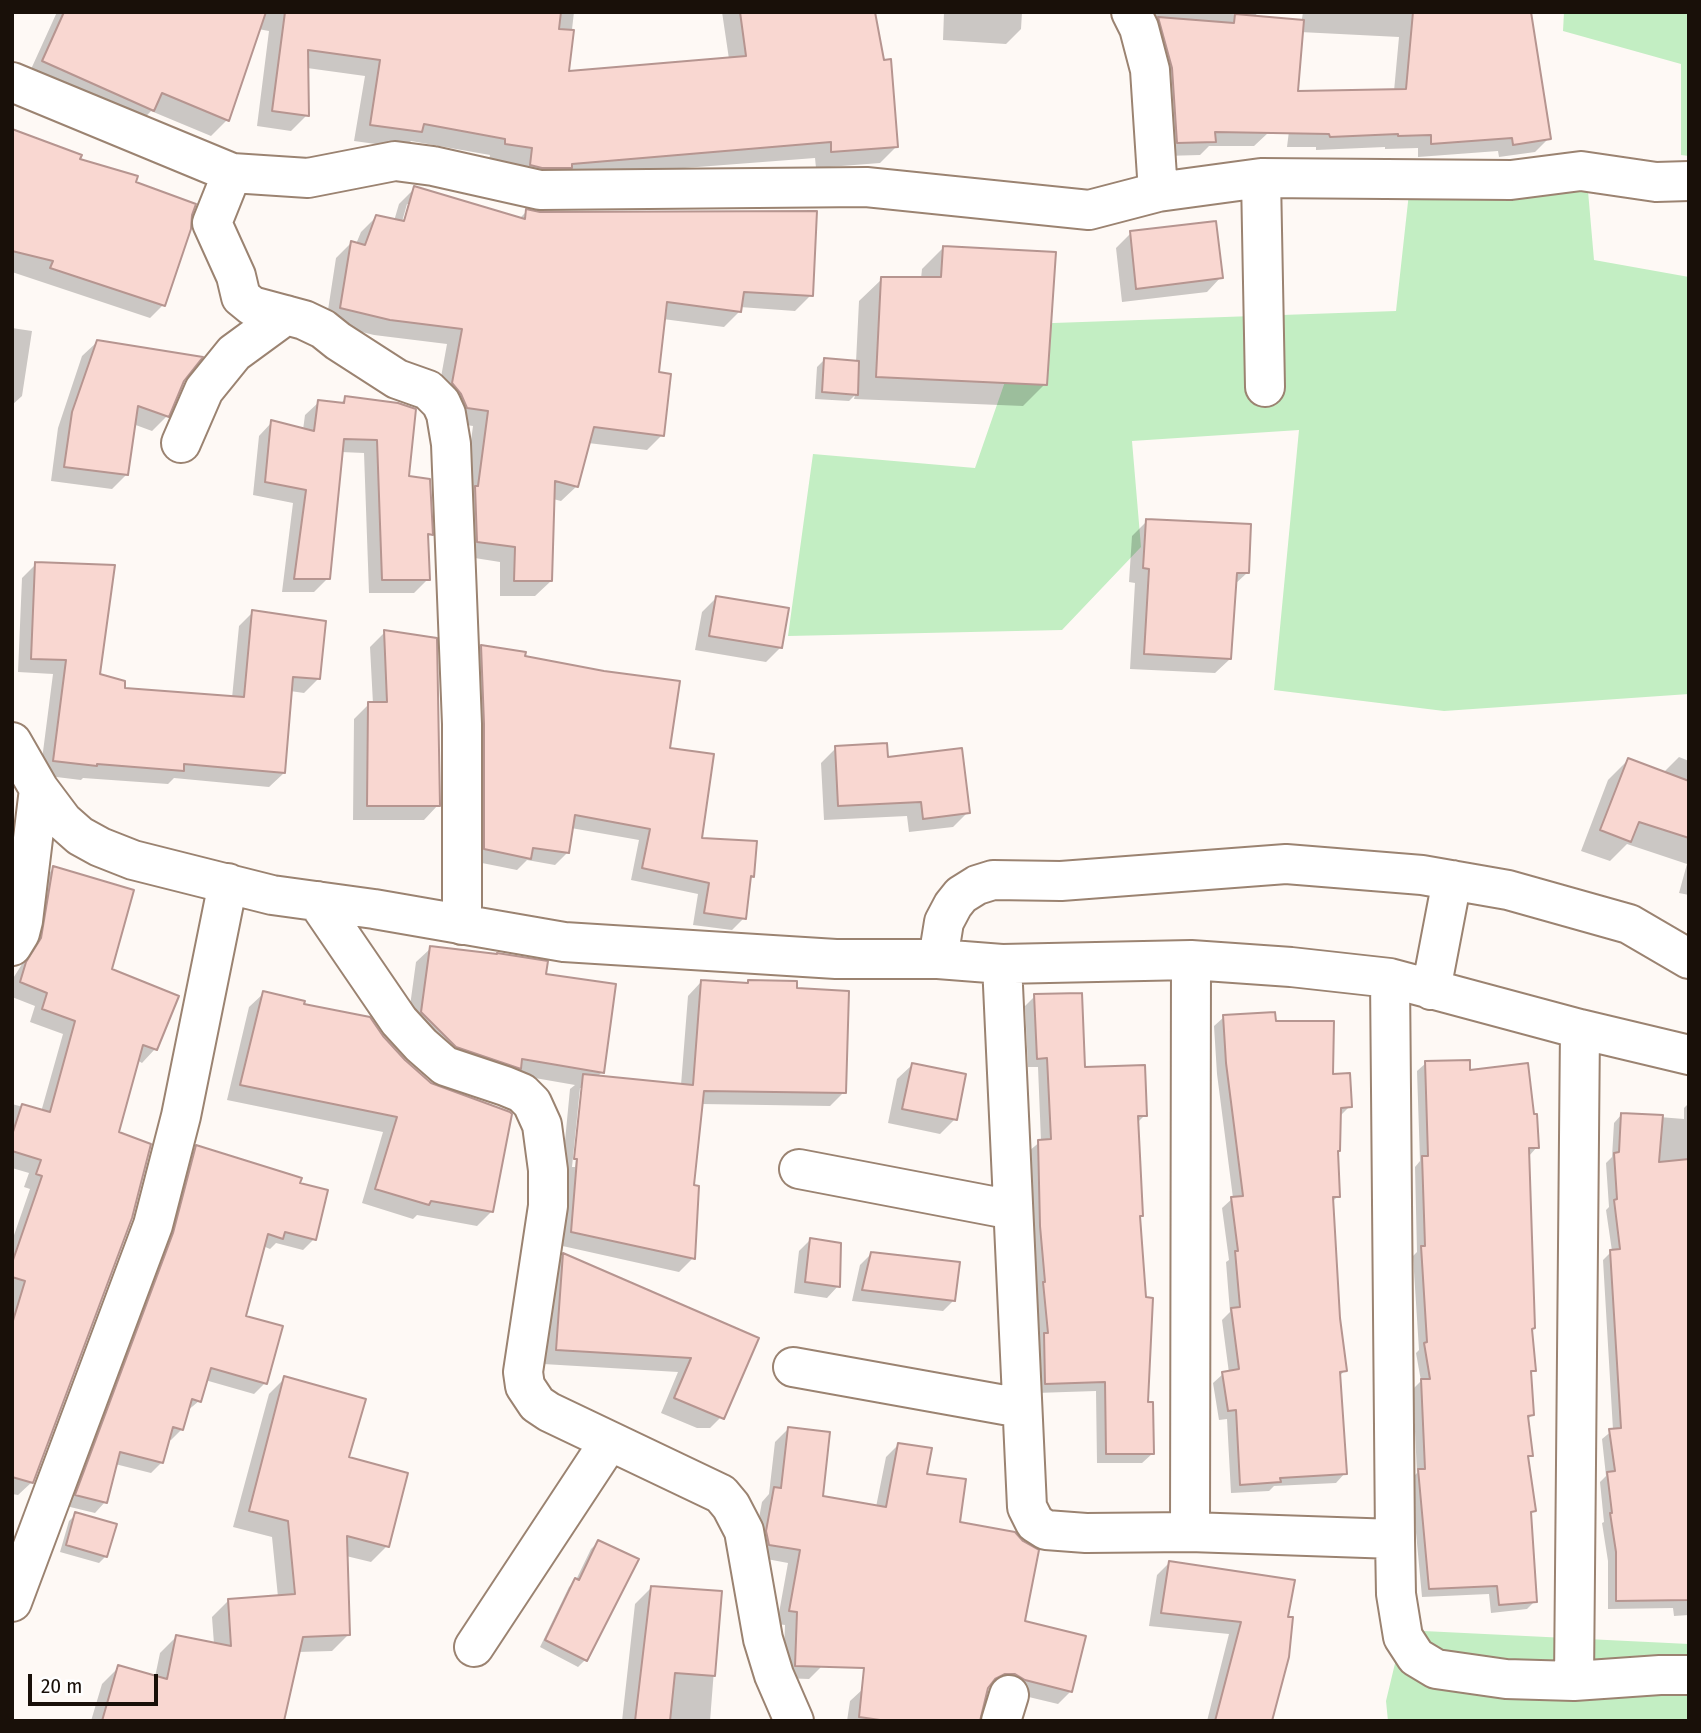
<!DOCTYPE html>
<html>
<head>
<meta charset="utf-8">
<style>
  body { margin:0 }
  #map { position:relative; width:1701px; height:1733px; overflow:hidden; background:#fef9f5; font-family:"Fira Sans Condensed",sans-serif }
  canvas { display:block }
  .frame { position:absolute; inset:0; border:14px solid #191009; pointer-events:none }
  .scale { position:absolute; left:28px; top:1674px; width:130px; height:32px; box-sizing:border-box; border:4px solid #191009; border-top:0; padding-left:9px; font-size:21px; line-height:24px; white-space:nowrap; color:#191009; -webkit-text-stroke:5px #fff; paint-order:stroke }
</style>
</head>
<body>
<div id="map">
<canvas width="1701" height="1733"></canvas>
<div class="frame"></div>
<div class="scale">20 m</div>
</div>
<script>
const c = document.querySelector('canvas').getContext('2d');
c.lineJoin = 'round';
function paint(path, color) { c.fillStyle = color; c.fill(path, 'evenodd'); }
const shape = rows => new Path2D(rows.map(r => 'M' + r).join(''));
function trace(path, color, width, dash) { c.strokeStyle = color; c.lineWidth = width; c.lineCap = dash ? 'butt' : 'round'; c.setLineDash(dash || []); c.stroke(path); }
paint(shape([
  [1564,12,1689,12,1689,156,1681,155,1681,64,1563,31],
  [1588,191,1594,260,1689,277,1689,694,1444,711,1274,690,1299,430,1132,441,1141,547,1062,630,788,636,813,454,975,468,1025,324,1396,311,1409,193],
  [1403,1630,1689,1644,1689,1721,1388,1721,1386,1701]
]), '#c3eec3');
paint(shape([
  [57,12,574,12,567,73,729,59,722,12,874,12,897,146,880,163,816,168,815,158,515,181,517,164,489,160,490,155,411,141,405,148,354,141,365,76,307,68,307,115,291,131,257,126,269,31,258,29,227,120,211,136,151,111,136,127,27,78],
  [944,12,1022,12,1021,29,1006,44,943,40],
  [1136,12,1256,12,1268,133,1254,146,1209,146,1200,155,1164,156],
  [1303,12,1530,12,1549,138,1535,152,1499,157,1498,151,1418,157,1418,148,1385,149,1385,147,1316,150,1316,147,1287,147,1292,107,1394,91,1399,37,1300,32],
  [12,164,134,183,163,305,150,318,12,272],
  [415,188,519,219,527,211,811,295,795,311,740,307,740,311,724,327,663,319,657,374,662,435,647,450,588,443,577,486,561,501,553,499,551,581,535,596,500,596,500,562,462,556,463,499,473,426,452,423,437,399,447,344,374,335,326,323,336,258,351,243,356,244,361,232,376,217,394,221,399,204],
  [407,204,411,204,403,230,400,229],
  [1131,233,1221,277,1207,292,1122,302,1116,248],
  [944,247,1045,384,1023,406,854,399,855,395,849,401,815,399,817,367,824,360,856,362,859,301,882,279,921,279,922,269],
  [12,328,32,331,22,396,12,405],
  [97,342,183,380,167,416,152,431,133,424,126,475,112,489,51,481,58,428,82,356],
  [346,398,407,478,431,534,426,539,428,579,414,593,369,593,364,453,341,452,328,578,314,592,282,592,293,503,253,495,259,436,272,422,303,430,305,415,319,402,340,404],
  [1147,521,1247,573,1234,585,1230,659,1215,673,1130,669,1135,583,1129,582,1132,536],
  [36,564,98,676,124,690,232,698,239,626,253,612,318,679,304,693,290,691,284,773,269,787,174,778,168,784,83,778,81,780,40,775,53,674,18,672,22,578],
  [717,597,781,647,766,662,695,650,702,612],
  [385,632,438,805,424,820,353,820,354,719,369,704,373,704,370,647],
  [481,647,523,657,668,749,700,839,752,876,749,879,744,918,732,930,693,925,698,894,631,880,639,840,571,828,567,853,555,865,527,860,517,870,472,861,469,659],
  [836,748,886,759,968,812,953,827,909,832,907,816,824,820,821,763],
  [1679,757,1689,761,1689,895,1679,893,1687,864,1627,844,1610,861,1581,851,1608,780,1628,760,1663,773],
  [54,868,110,970,177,997,155,1049,142,1063,137,1060,32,1482,18,1495,12,1494,12,1241,30,1189,24,1187,29,1173,12,1168,12,1104,41,1112,63,1034,30,1022,35,1006,12,997,12,980,29,953,41,881],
  [431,948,544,976,602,1072,597,1077,681,1085,688,996,701,982,746,985,749,982,795,990,844,1092,830,1106,701,1104,692,1187,693,1258,679,1272,558,1245,562,1172,570,1089,575,1085,512,1074,504,1082,407,1028,416,962],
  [580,1088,584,1088,575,1167,572,1167],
  [264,993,302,1006,492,1211,477,1226,417,1215,413,1219,362,1203,383,1132,227,1100,249,1007],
  [1035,996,1084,1069,1145,1115,1137,1123,1146,1404,1152,1454,1142,1463,1097,1463,1096,1391,1036,1393,1035,1345,1039,1341,1034,1293,1029,1151,1041,1141,1038,1067,1028,1067,1025,1006],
  [1224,1017,1274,1023,1331,1076,1350,1106,1340,1116,1339,1151,1336,1153,1338,1196,1332,1202,1339,1318,1345,1370,1339,1377,1345,1473,1336,1483,1274,1486,1269,1491,1231,1493,1227,1419,1219,1420,1213,1383,1223,1374,1229,1373,1222,1320,1230,1312,1226,1262,1229,1260,1222,1208,1233,1198,1217,1074,1214,1026],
  [1426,1063,1469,1072,1537,1147,1529,1156,1533,1328,1530,1331,1534,1370,1530,1375,1532,1415,1527,1420,1531,1455,1526,1460,1534,1510,1529,1515,1535,1601,1527,1609,1491,1613,1489,1594,1422,1597,1411,1479,1417,1473,1413,1389,1421,1381,1416,1353,1419,1350,1413,1256,1417,1252,1415,1167,1420,1161,1417,1071],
  [912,1065,955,1119,940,1134,888,1123,897,1079],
  [1689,1103,1689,1615,1674,1616,1673,1608,1608,1609,1608,1561,1602,1523,1604,1522,1600,1482,1606,1476,1602,1439,1613,1430,1603,1260,1612,1251,1606,1210,1609,1207,1606,1163,1612,1157,1614,1123,1622,1114,1684,1119,1684,1108],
  [197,1147,298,1185,314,1239,303,1250,276,1243,270,1249,263,1246,244,1317,265,1383,254,1394,205,1380,199,1401,187,1411,182,1429,171,1440,168,1439,162,1462,151,1473,115,1464,105,1502,95,1513,66,1506,186,1158],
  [810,1240,838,1286,827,1298,794,1293,799,1251],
  [871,1254,954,1300,943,1311,852,1301,860,1265],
  [563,1255,756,1339,724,1414,710,1428,697,1428,661,1413,678,1372,543,1364,549,1269],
  [285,1378,347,1459,387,1546,371,1562,346,1556,348,1635,332,1651,298,1652,283,1721,91,1721,102,1684,119,1667,155,1677,160,1653,177,1636,214,1644,212,1617,229,1600,278,1597,272,1537,233,1527,269,1394],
  [788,1429,821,1497,876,1507,886,1457,899,1444,925,1475,1071,1691,1058,1704,1012,1693,1001,1686,988,1687,828,1648,822,1666,809,1679,783,1678,785,1625,777,1624,788,1563,756,1557,754,1545,762,1502,769,1494,775,1442],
  [76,1514,106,1556,99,1563,60,1552,69,1521],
  [598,1542,585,1660,578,1667,540,1647,569,1587,576,1580,591,1549],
  [1169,1563,1293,1581,1270,1721,1207,1721,1229,1634,1149,1626,1157,1575],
  [652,1587,720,1593,710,1721,622,1721,635,1604],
  [863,1689,952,1721,847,1721,850,1701]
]), '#0003');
const building = shape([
  [64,12,266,12,229,121,162,93,154,111,42,61,64,12],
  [285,12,561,12,559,29,574,30,569,71,746,56,740,12,875,12,884,60,891,59,898,147,831,152,831,142,572,164,572,168,542,168,530,165,532,148,505,144,505,139,424,124,422,132,370,125,380,60,308,50,309,116,272,111,285,12],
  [1413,12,1531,12,1551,139,1513,145,1512,138,1431,144,1431,135,1398,136,1398,134,1330,137,1329,134,1215,132,1216,142,1177,143,1172,68,1158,17,1234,23,1235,14,1304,20,1298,91,1406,89,1413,12],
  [12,129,82,155,80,159,138,176,136,182,196,204,192,215,191,229,165,306,50,268,53,261,12,251,12,129],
  [414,186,525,219,526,209,540,212,817,211,813,296,744,292,741,312,667,302,659,372,671,374,664,436,594,427,578,487,555,481,552,581,514,581,515,547,477,542,475,486,478,486,488,411,467,408,461,394,452,383,462,329,390,320,340,308,351,241,365,245,376,215,404,221,414,186],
  [1216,221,1223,278,1136,289,1130,231,1216,221],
  [943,246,1056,252,1047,385,876,377,881,277,941,277,943,246],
  [97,340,203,357,184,381,169,417,138,406,128,475,64,467,72,412,97,340],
  [824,358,859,361,858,395,822,392,824,358],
  [345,396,398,403,416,409,409,476,430,479,433,535,428,534,430,580,382,580,377,440,344,439,330,579,294,579,306,490,265,482,271,420,314,431,318,400,344,403,345,396],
  [1146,519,1251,524,1249,573,1237,573,1231,659,1144,654,1149,569,1143,568,1146,519],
  [35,562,115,565,100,674,125,681,125,688,244,697,252,610,326,621,320,679,293,677,285,773,184,764,184,771,97,764,97,766,53,761,66,660,31,659,35,562],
  [716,596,789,608,782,648,709,636,716,596],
  [384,630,437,638,440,806,367,806,368,702,387,702,384,630],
  [481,645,526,652,525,656,604,671,680,681,670,748,714,754,702,838,757,841,754,877,751,876,746,919,704,913,709,883,642,868,650,829,575,815,569,853,533,848,531,859,484,849,484,724,481,645],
  [887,743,888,757,962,748,970,813,923,819,921,802,838,806,835,746,887,743],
  [1628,758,1689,781,1689,838,1639,822,1631,842,1600,830,1628,758],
  [53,866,134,890,112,969,179,996,157,1050,143,1045,119,1132,151,1144,132,1218,33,1483,12,1477,12,1324,25,1281,12,1277,12,1263,42,1176,36,1174,41,1160,12,1151,12,1135,22,1104,50,1112,75,1021,42,1009,47,993,20,982,26,962,41,938,53,866],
  [430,946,497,954,497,953,548,961,546,974,616,984,604,1073,522,1059,521,1069,456,1047,421,1012,430,946],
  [701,980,748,983,748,980,797,981,797,988,849,991,846,1093,704,1091,694,1185,699,1186,695,1259,571,1232,577,1159,574,1159,583,1074,693,1085,701,980],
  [263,991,305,1001,304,1004,370,1017,383,1036,405,1060,431,1083,510,1112,512,1114,493,1212,431,1201,429,1205,375,1189,397,1117,240,1085,263,991],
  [1082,993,1085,1067,1145,1065,1147,1116,1138,1116,1143,1216,1140,1216,1146,1297,1153,1298,1148,1402,1153,1402,1154,1454,1106,1454,1105,1382,1045,1384,1044,1333,1048,1333,1043,1282,1045,1282,1040,1226,1038,1140,1051,1139,1047,1058,1037,1059,1034,994,1082,993],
  [1275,1012,1276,1021,1334,1021,1333,1074,1350,1073,1352,1107,1341,1108,1340,1151,1338,1151,1340,1197,1333,1197,1340,1318,1347,1371,1340,1372,1347,1474,1280,1478,1281,1482,1240,1485,1236,1410,1228,1411,1222,1372,1239,1369,1231,1308,1240,1307,1235,1251,1238,1251,1231,1197,1243,1196,1226,1063,1223,1015,1275,1012],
  [1470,1060,1470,1070,1528,1063,1534,1114,1537,1114,1539,1148,1529,1148,1535,1328,1532,1329,1536,1371,1531,1371,1534,1415,1528,1416,1533,1456,1528,1456,1536,1511,1531,1512,1537,1602,1499,1605,1497,1586,1429,1589,1418,1469,1425,1469,1421,1379,1430,1379,1424,1343,1427,1342,1421,1246,1425,1246,1422,1156,1428,1156,1425,1061,1470,1060],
  [912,1063,966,1074,957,1120,902,1109,912,1063],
  [1621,1113,1663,1115,1659,1162,1689,1159,1689,1600,1616,1601,1616,1552,1610,1513,1612,1513,1607,1472,1615,1471,1609,1429,1621,1428,1610,1250,1620,1249,1614,1200,1617,1199,1614,1153,1619,1152,1621,1113],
  [196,1145,302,1178,300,1183,328,1190,316,1240,285,1232,283,1239,268,1234,246,1316,283,1326,267,1384,211,1368,201,1402,192,1399,183,1430,173,1427,163,1463,120,1452,107,1503,75,1495,173,1233,196,1145],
  [810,1238,841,1243,840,1287,805,1282,810,1238],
  [871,1252,960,1262,955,1301,862,1290,871,1252],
  [563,1253,759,1338,724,1419,674,1398,691,1358,556,1350,563,1253],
  [284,1376,366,1399,349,1457,408,1473,389,1547,347,1536,350,1635,303,1637,284,1721,102,1721,118,1665,167,1679,176,1635,231,1646,228,1599,295,1594,288,1521,249,1511,284,1376],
  [788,1427,830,1432,823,1496,886,1507,898,1443,932,1448,927,1474,966,1479,960,1522,1015,1532,1023,1541,1039,1550,1025,1621,1086,1636,1072,1692,1025,1680,1015,1674,1005,1674,995,1679,988,1688,980,1721,887,1721,859,1717,864,1668,795,1666,797,1612,789,1611,800,1550,769,1545,766,1531,774,1487,781,1488,788,1427],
  [75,1512,117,1524,107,1557,66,1545,75,1512],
  [598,1540,639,1559,587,1661,545,1640,575,1578,579,1580,598,1540],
  [1169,1561,1295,1580,1288,1617,1293,1617,1289,1657,1272,1721,1215,1721,1241,1622,1161,1613,1169,1561],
  [651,1586,722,1591,715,1676,675,1673,670,1721,635,1721,651,1586]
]);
paint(building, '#f9d7d1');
trace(building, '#b69590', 2);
const street = shape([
  [12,82,232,173,308,178,395,161,433,166,540,190,866,187,1089,210,1158,192,1150,70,1139,28,1131,12],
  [232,173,212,223,236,276,241,297,252,306,304,320,323,329,338,341,397,379,428,390,441,403,446,414,451,444,462,724,462,925],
  [1261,178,1265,387],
  [1158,192,1261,178,1511,180,1581,171,1656,182,1689,181],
  [181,443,204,390,234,353,286,315],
  [12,742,39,789,63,821,80,836,100,847,133,860,272,895,374,909,564,942,836,959,938,959,1002,964,1191,960,1291,967,1390,978,1580,1029,1689,1055],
  [317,901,399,1021,421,1045,445,1066,505,1086,522,1093,532,1103,542,1125,548,1170,548,1206,523,1372,525,1386,537,1404,549,1412,721,1494,731,1506,744,1531,763,1639,774,1675,794,1721],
  [12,946,20,933,23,921,39,789],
  [938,959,944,922,953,905,961,895,977,885,993,880,1061,881,1286,864,1422,875,1508,890,1629,924,1689,959],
  [1002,964,1027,1507,1035,1523,1046,1530,1086,1533,1190,1532,1395,1539,1396,1594,1403,1637,1416,1657,1436,1669,1506,1679,1574,1681,1660,1675,1689,1675],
  [1390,978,1395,1539],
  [1431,990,1452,880],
  [799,1169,1013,1210],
  [793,1367,1021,1408],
  [1190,1532,1191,960],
  [12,1602,153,1225,181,1116,228,883],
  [474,1647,609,1442],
  [1574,1681,1580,1029],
  [1001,1721,1009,1695]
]);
trace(street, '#9b8371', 42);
trace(street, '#fff', 38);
</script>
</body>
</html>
